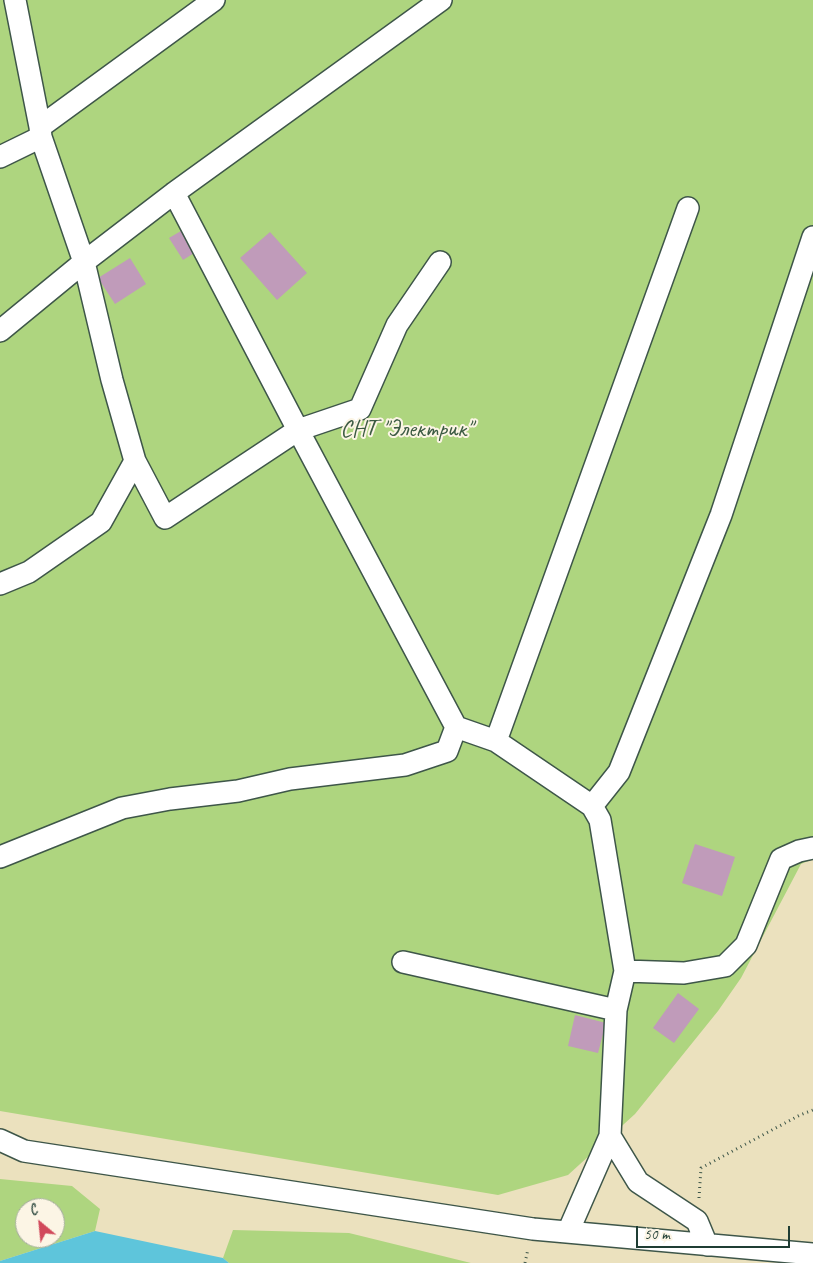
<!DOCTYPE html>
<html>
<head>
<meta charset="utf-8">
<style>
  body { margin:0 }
  #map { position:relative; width:813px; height:1263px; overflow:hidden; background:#ebe1be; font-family:Caveat,sans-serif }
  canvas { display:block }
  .north { position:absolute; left:15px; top:1198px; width:50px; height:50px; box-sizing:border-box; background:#fcf5e5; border:1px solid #a4ab9e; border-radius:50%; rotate:332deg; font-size:14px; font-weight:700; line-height:20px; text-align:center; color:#1f3d34 }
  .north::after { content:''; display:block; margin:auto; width:18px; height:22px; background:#d1495b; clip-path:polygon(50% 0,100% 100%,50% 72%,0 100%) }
  .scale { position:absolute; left:636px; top:1226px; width:154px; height:22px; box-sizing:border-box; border:2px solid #1f3d34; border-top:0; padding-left:6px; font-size:15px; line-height:18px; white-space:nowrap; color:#1f3d34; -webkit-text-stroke:4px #fcf5e5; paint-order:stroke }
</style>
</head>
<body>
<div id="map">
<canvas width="813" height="1263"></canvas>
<div class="north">С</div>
<div class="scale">50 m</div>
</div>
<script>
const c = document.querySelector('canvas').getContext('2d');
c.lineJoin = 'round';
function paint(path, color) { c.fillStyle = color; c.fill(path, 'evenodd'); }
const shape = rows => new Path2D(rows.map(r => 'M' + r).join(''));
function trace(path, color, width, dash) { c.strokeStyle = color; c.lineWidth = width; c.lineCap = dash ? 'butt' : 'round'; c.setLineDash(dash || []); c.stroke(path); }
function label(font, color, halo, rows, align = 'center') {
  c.font = font + ' Caveat,sans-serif'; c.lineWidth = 4; c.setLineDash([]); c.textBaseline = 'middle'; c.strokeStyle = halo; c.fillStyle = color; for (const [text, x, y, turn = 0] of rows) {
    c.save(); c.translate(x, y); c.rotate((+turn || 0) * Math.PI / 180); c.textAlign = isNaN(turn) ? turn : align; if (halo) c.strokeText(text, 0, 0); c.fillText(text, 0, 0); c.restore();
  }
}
paint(shape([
  [0,0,813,0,813,859,801,864,741,978,718,1011,635,1114,568,1175,498,1195,0,1111],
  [0,1179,72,1186,100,1209,95,1231,0,1261],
  [25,1208,55,1208,55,1238,25,1238],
  [233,1230,349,1233,471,1263,229,1263,223,1258]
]), '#aed57f');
paint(shape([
  [95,1231,223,1258,229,1263,0,1263,0,1261]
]), '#5ec5db');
paint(shape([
  [186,228,199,250,183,260,169,238],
  [270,232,307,273,277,300,240,258],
  [130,258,146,284,115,304,98,278],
  [695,844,735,857,722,896,682,883],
  [678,993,699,1009,674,1043,653,1028],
  [575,1015,606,1023,598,1053,568,1046]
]), '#c09bba');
const minor = shape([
  [15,0,40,127],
  [0,157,41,137],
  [0,331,84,262,41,137,40,127,214,0],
  [135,461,165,518,298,430,174,193],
  [0,584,29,572,101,522,135,461,112,380,84,262,174,193,441,0],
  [496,741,688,208],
  [592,806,619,772,721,515,813,237],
  [0,857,122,808,170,799,238,791,290,779,405,765,447,751,456,727,298,430,360,409,397,325,440,262],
  [403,962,616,1010,625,971,600,820,592,806,496,741,456,727],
  [625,971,684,973,725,966,746,945,781,859,799,851,813,848],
  [610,1136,638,1182,697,1221,707,1245],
  [0,1140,24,1151,533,1229,813,1254],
  [568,1232,610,1136,616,1010]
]);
trace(minor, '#3e5649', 24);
trace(shape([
  [699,1198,701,1168,800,1115,813,1110],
  [525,1263,528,1249]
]), '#3e5649', 3, [1, 4]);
trace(minor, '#fff', 21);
label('24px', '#3c5b43', '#fcf5e5', [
  ["СНТ \"Электрик\"",406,430]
]);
</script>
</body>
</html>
